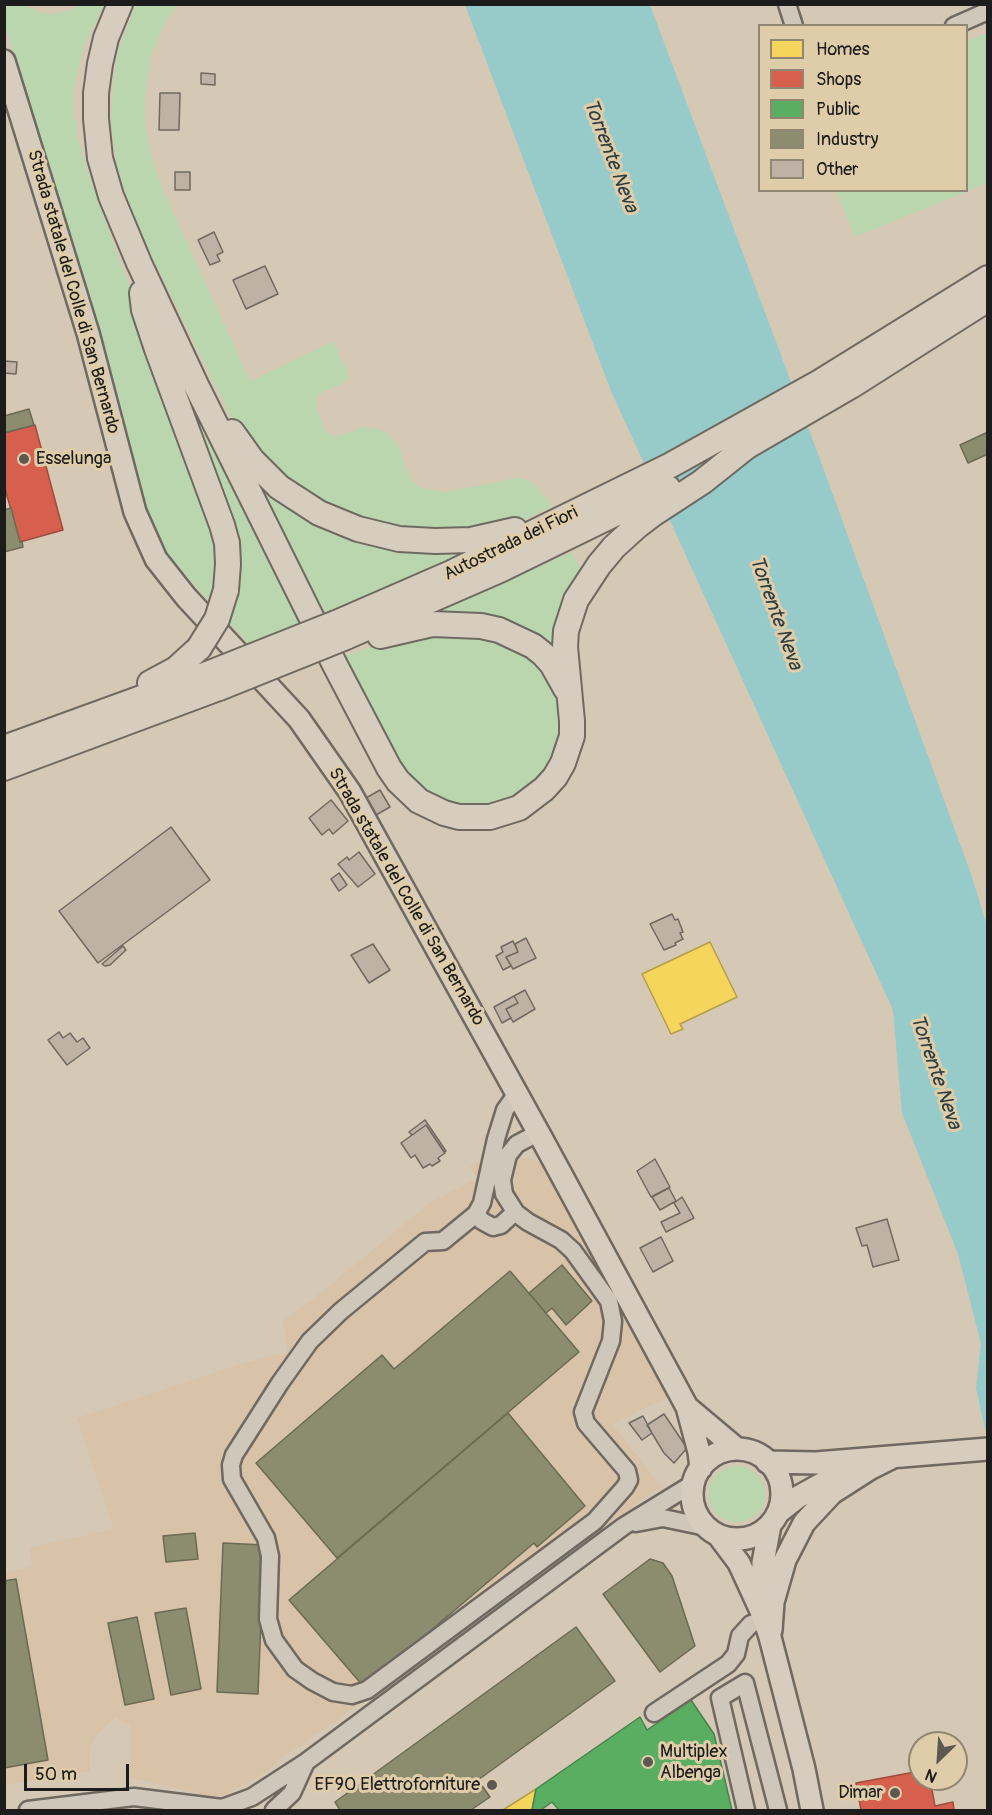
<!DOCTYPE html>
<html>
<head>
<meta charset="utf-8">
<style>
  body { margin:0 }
  #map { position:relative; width:992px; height:1815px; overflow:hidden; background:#d5c8b5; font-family:Pangolin,sans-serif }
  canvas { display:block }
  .frame { position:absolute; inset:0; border:6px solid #1c1c1c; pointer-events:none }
  .legend { position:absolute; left:758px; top:24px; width:210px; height:168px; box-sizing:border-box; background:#dfcdaa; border:2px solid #918671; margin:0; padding:8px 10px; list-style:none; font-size:18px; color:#1c1c1c }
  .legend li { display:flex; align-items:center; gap:12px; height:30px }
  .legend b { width:30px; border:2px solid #918671 }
  .north { position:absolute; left:908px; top:1731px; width:60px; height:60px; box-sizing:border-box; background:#dfcdaa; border:2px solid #918671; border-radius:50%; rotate:205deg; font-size:16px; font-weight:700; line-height:24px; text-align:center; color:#1c1c1c }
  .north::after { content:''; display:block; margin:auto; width:21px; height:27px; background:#5d5852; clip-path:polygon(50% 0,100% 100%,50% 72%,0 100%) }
  .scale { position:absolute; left:24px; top:1764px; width:105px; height:27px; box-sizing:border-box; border:3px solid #1c1c1c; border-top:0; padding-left:8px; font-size:18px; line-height:21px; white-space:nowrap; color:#1c1c1c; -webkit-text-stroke:4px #dfcdaa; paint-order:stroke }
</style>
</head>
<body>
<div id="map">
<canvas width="992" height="1815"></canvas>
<div class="frame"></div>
<ul class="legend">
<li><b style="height:16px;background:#f6d55c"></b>Homes</li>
<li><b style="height:16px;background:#d6604d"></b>Shops</li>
<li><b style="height:16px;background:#5aae61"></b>Public</li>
<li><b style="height:16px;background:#8c8c6e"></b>Industry</li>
<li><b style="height:16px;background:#bfb2a4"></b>Other</li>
</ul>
<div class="north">N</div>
<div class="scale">50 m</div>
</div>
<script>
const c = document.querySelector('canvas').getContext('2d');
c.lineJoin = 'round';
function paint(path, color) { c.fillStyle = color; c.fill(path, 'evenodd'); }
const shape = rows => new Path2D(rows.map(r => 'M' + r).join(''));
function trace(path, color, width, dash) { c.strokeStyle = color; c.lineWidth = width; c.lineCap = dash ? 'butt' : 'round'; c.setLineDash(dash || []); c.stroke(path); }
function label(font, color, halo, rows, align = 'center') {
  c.font = font + ' Pangolin,sans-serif'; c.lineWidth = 6; c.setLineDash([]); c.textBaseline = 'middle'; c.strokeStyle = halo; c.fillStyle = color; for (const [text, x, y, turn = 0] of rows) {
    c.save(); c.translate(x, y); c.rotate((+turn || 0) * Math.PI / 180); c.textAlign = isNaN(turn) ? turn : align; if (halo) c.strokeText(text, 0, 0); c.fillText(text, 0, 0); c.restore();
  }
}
paint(shape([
  [524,1158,535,1160,542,1164,668,1397,612,1424,661,1486,343,1715,299,1747,296,1747,276,1761,277,1764,261,1775,222,1796,207,1796,130,1777,130,1726,116,1717,98,1733,90,1747,90,1771,5,1785,5,1573,33,1566,29,1548,114,1529,77,1418,244,1363,288,1352,283,1321,313,1299,430,1203,477,1179,470,1167,482,1160,512,1169,514,1162]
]), '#d8c2a8');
paint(shape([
  [4,5,25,5,38,12,53,14,69,11,79,5,104,5,85,43,74,86,74,114,78,139,89,176,187,445,221,564,214,607,169,555,151,530,53,178,8,35,5,20],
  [136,5,177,5,166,21,151,55,145,96,145,121,151,158,162,188,250,381,334,341,341,361,347,368,348,378,341,384,324,391,317,397,316,407,326,432,334,436,344,435,361,427,379,429,387,433,399,447,410,479,417,485,426,489,445,492,517,478,526,479,533,483,553,506,520,522,490,531,399,534,308,500,253,449,229,413,138,228,118,172,111,125,113,87,119,48],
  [987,33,987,183,855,237,836,191,966,190,967,41],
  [165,345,304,621,249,644,228,621,233,607],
  [265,486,274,494,468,551,468,554,322,614,259,489],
  [572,552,583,575,558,656,435,613],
  [487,634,533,655,557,689,563,731,553,762,528,793,495,808,444,804,406,777,343,657,383,643,406,637],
  '709 1494a28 28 0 1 1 56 0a28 28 0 1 1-56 0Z'
]), '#bad6ae');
paint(shape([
  [465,5,650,5,821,462,971,874,987,926,987,1437,976,1388,981,1344,958,1254,902,1113,893,1010,611,391]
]), '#96cbc9');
const homes = shape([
  [710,942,737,997,680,1024,683,1029,671,1034,642,974,710,942],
  [536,1789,532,1810,503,1810,536,1789]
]);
paint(homes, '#f6d55c');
trace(homes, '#b59e49', 1.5);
const shops = shape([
  [35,425,63,530,20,542,4,485,4,433,35,425],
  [920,1771,920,1779,930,1779,935,1806,953,1802,954,1810,861,1810,856,1783,920,1771]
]);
paint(shops, '#d6604d');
trace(shops, '#9e4c3e', 1.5);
const public = shape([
  [691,1700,714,1734,732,1810,559,1810,552,1802,541,1810,532,1810,536,1789,640,1717,647,1730,691,1700]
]);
paint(public, '#5aae61');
trace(public, '#47824c', 1.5);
const industry = shape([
  [29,409,34,425,4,433,4,416,29,409],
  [988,432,988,454,968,463,960,445,988,432],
  [11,508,20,542,22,541,23,547,4,552,4,510,11,508],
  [562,1265,592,1301,566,1325,552,1308,546,1313,529,1293,562,1265],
  [510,1271,579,1352,337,1558,256,1463,382,1355,394,1369,510,1271],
  [508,1413,585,1506,537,1547,534,1543,364,1687,289,1600,508,1413],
  [195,1533,198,1559,166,1562,163,1536,195,1533],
  [223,1543,264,1545,258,1694,217,1692,223,1543],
  [650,1559,663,1563,672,1576,695,1646,660,1672,603,1594,650,1559],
  [16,1579,48,1760,4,1768,4,1581,16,1579],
  [186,1608,201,1689,171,1695,155,1613,186,1608],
  [137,1617,154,1699,125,1705,108,1623,137,1617],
  [576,1627,615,1681,478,1780,490,1797,471,1810,340,1810,335,1802,576,1627]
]);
paint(industry, '#8c8c6e');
trace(industry, '#6a6a55', 1.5);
const building = shape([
  [201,73,215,74,215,85,201,84,201,73],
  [160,93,180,93,179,130,159,130,160,93],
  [175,172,190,172,190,190,175,190,175,172],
  [214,232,223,252,217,255,220,261,210,265,198,240,214,232],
  [265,266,278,294,246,309,233,280,265,266],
  [4,361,17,362,16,374,4,373,4,361],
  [380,790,390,807,376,815,366,798,380,790],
  [331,800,348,821,333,834,329,829,322,835,309,818,331,800],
  [171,827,210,880,98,963,59,911,171,827],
  [359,852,375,874,358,887,338,864,347,857,349,860,359,852],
  [339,873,347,885,339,891,331,879,339,873],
  [672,914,675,920,678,919,683,932,680,933,683,939,675,943,676,945,664,950,650,924,672,914],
  [526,938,536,958,513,969,506,957,518,952,515,944,526,938],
  [513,941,518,952,506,957,511,966,503,970,496,956,503,952,501,947,513,941],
  [373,944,390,970,369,983,351,955,373,944],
  [123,946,126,950,110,965,105,966,102,964,123,946],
  [525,990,535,1009,513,1022,506,1009,518,1003,514,996,525,990],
  [514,996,518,1003,506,1009,511,1018,502,1023,494,1007,514,996],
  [59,1032,63,1038,70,1033,77,1042,83,1038,90,1048,67,1065,48,1040,59,1032],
  [425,1120,446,1151,444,1152,426,1125,412,1135,409,1132,425,1120],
  [426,1125,445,1153,438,1158,440,1161,432,1166,430,1164,423,1168,415,1155,411,1158,401,1143,426,1125],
  [655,1159,670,1187,651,1197,637,1171,655,1159],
  [669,1188,676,1201,660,1210,652,1197,669,1188],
  [682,1197,694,1218,666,1232,661,1222,680,1213,674,1203,682,1197],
  [887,1219,899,1260,873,1267,867,1245,862,1246,856,1228,887,1219],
  [661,1237,673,1261,653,1272,640,1248,661,1237],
  [664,1414,687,1448,674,1463,664,1453,647,1425,664,1414],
  [643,1416,652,1433,642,1440,629,1423,643,1416]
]);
paint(building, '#bfb2a4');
trace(building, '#6f6961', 1.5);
const minor = shape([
  [787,4,794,26],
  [954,26,988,11],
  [517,1093,505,1110,496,1139,482,1203,476,1214,443,1241,425,1242,341,1311,310,1341,280,1383,234,1455,231,1465,232,1479,266,1538,270,1556,268,1619,274,1640,295,1669,312,1681,333,1692,352,1695,367,1690,595,1521,625,1487,629,1480,627,1471,586,1423,583,1412,611,1341,613,1321,609,1301,573,1251,561,1240,528,1222,516,1213,504,1194,502,1180,508,1155,517,1144,538,1133],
  [476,1214,482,1221,493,1227,501,1225,515,1212],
  [636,1523,663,1518,706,1527],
  [654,1713,728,1664,736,1654,740,1636,751,1624,763,1620],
  [28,1810,134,1797,222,1808,252,1797,306,1762,624,1526,694,1483],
  [274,1810,292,1793,306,1762],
  [746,1810,720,1698,745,1683,778,1810]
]);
const major = shape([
  [4,61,88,333,135,512,156,559,186,597,299,719,350,792,542,1139,687,1407,699,1452,701,1468],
  [687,1407,737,1449],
  '692 1494a45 45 0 1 1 90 0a45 45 0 1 1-90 0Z',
  [767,1462,816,1463,988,1449],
  [779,1512,798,1497,825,1482,847,1474],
  [718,1535,739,1563,762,1613,770,1637,804,1769,812,1810],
  [762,1607,763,1563,770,1525],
  [771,1630,773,1602,785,1560,804,1523,832,1493,871,1468,891,1458]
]);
const highway = shape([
  [120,4,106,38,100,64,96,93,96,119,100,158,111,196,139,263,196,385,335,665,389,768,398,781,419,801,444,813,459,817,490,817,519,808,544,789,555,777,563,763,572,736,572,721,565,647,566,631,576,600,599,565,614,547,636,527,653,514,702,482,746,447],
  [142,293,144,310,157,349,222,525,227,543,228,564,226,590],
  [232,432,252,460,279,487,319,513,358,529,399,539,435,541,471,540,515,530],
  [734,454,851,386,988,299],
  [336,623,451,573,671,465,820,382,988,278],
  [380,636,432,624,481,626,499,630,533,646,543,654,552,664,566,689],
  [346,637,500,570,668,488],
  [150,683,176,669,199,648],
  [4,748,210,673],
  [4,768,219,688]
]);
trace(minor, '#6f6961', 21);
trace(major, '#6f6961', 26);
trace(highway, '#6f6961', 28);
trace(minor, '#cfc7ba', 16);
trace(major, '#d6cdbe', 21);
trace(highway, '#d6cdbe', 24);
const highwayBridge = shape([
  [199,648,217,619,226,590],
  [210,673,336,623],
  [219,688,346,637]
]);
trace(highwayBridge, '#6f6961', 28, []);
trace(highwayBridge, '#d6cdbe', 24);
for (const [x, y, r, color] of [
  [24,459,6,"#5d5852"],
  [648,1762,6,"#5d5852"],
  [492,1785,6,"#5d5852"],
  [895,1793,6,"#5d5852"]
]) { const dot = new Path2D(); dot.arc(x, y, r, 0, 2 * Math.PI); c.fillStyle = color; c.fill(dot); trace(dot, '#dfcdaa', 2); }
label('18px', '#1c1c1c', '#dfcdaa', [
  ["Strada statale del Colle di San Bernardo",73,292,74],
  ["Autostrada dei Fiori",511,544,-26],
  ["Strada statale del Colle di San Bernardo",406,897,60]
]);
label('18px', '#1c1c1c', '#dfcdaa', [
  ["Esselunga",36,459],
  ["Multiplex",660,1752],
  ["Albenga",660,1773],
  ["EF90 Elettroforniture",480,1785,"right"],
  ["Dimar",883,1793,"right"]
], 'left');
label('italic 20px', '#2f3f40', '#dfcdaa', [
  ["Torrente Neva",610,156,69],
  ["Torrente Neva",775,613,70],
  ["Torrente Neva",935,1072,71]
]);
</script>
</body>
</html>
